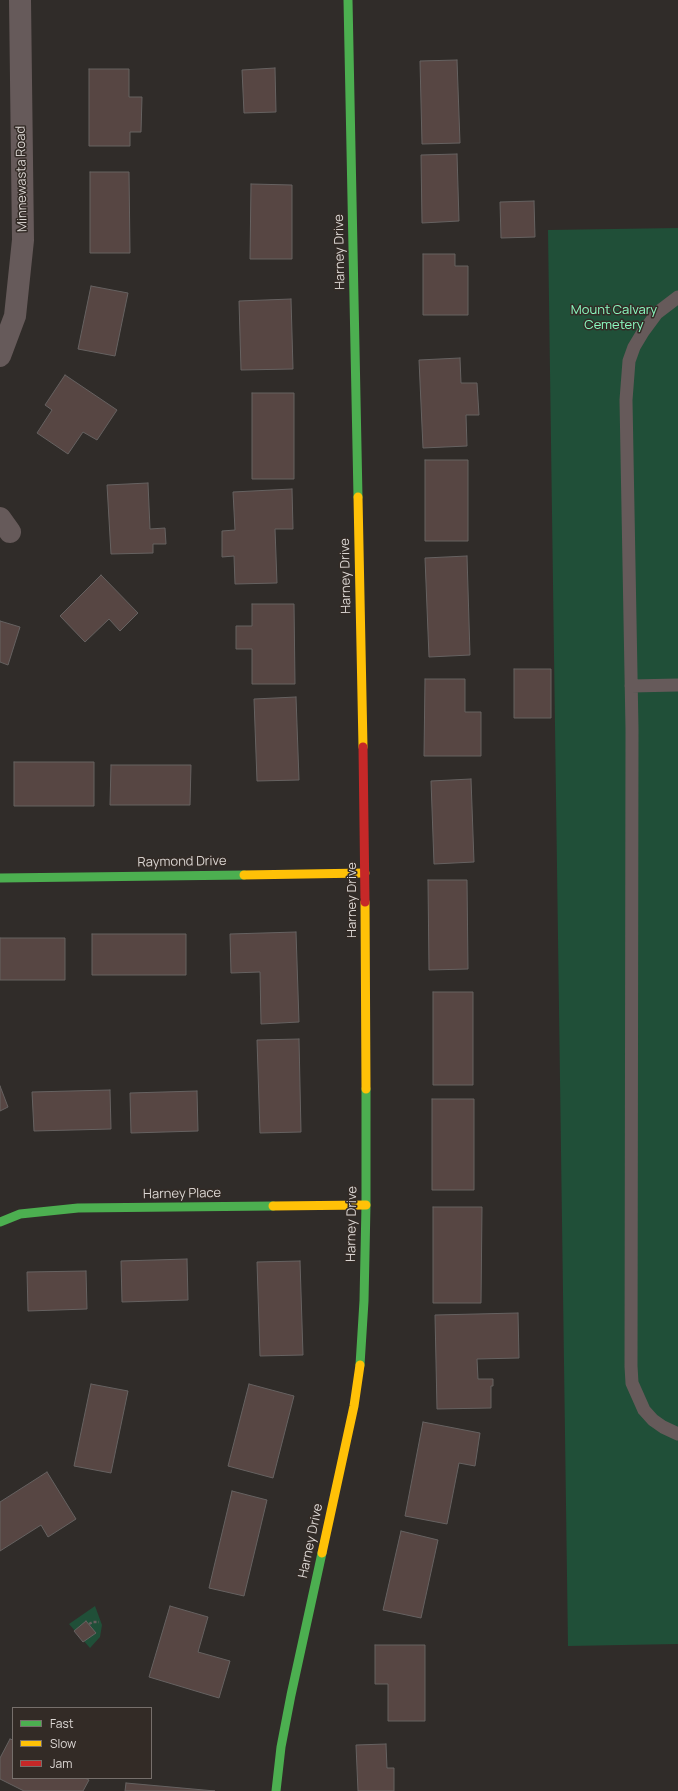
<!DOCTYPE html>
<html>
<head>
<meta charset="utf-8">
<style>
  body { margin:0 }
  #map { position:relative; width:678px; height:1791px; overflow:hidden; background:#302c29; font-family:Manrope,sans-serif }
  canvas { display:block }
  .legend { position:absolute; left:12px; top:1707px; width:140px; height:72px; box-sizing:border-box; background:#332b26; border:1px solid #766f6b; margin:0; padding:5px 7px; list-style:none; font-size:12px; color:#dbd6d3 }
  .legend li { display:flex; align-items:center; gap:8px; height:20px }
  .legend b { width:20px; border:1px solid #766f6b }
</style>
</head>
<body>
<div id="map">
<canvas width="678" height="1791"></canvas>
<ul class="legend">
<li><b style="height:5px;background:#4caf50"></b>Fast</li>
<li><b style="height:5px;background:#ffc107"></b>Slow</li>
<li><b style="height:5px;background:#c62828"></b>Jam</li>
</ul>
</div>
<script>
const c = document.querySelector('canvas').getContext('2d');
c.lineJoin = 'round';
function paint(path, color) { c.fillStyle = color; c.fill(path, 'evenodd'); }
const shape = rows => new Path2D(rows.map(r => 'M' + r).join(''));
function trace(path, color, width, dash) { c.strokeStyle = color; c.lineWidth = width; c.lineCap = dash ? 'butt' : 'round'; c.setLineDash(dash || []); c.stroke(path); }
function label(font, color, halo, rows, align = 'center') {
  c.font = font + ' Manrope,sans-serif'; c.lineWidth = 3; c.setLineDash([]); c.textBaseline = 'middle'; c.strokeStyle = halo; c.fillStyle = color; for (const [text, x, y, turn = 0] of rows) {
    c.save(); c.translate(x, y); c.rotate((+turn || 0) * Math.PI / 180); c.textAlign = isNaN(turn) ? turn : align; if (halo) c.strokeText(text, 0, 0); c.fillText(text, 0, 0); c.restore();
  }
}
paint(shape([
  [678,228,678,1644,568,1646,548,230],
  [95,1606,102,1625,100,1637,90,1648,69,1624]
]), '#204f38');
const building = shape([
  [457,60,460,143,422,144,420,61,457,60],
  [275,68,276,112,244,113,242,70,275,68],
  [89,69,129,69,129,97,142,97,141,132,130,132,130,146,89,146,89,69],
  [457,154,459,221,422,223,421,155,457,154],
  [90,172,129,172,130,253,90,253,90,172],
  [251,184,292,185,292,259,250,259,251,184],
  [534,201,535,237,501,238,500,202,534,201],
  [423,254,455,254,455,266,468,266,468,315,423,315,423,254],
  [91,286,128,293,115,356,78,349,91,286],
  [291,299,293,369,241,370,239,301,291,299],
  [460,358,461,383,477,383,479,415,466,415,467,446,423,448,419,360,460,358],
  [65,375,117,410,97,440,83,432,68,454,37,433,52,410,45,405,65,375],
  [252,393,294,393,294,479,252,479,252,393],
  [425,460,468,460,468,541,425,541,425,460],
  [148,483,150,529,165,528,166,544,153,544,153,553,111,554,107,485,148,483],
  [292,489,293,529,275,529,277,583,235,584,234,556,222,557,222,531,235,530,233,492,292,489],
  [467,556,470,655,429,657,425,558,467,556],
  [101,575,138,613,120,631,109,619,85,642,60,616,101,575],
  [252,604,294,604,295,684,252,684,252,649,236,649,236,626,252,626,252,604],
  [0,621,20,627,8,665,0,662,0,621],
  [514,669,551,669,551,718,514,718,514,669],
  [425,679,465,679,465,712,481,712,481,756,424,756,425,679],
  [296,697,299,780,257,781,254,699,296,697],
  [14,762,94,762,94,806,14,806,14,762],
  [111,765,191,765,190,805,110,805,111,765],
  [471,779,474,862,434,864,431,781,471,779],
  [428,880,467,880,468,969,429,970,428,880],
  [296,932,299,1022,261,1024,260,972,231,973,230,934,296,932],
  [92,934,186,934,186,975,92,975,92,934],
  [0,938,65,938,65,980,0,980,0,938],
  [433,992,473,992,473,1085,433,1085,433,992],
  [299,1039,301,1132,260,1133,257,1040,299,1039],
  [0,1086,8,1107,0,1111,0,1086],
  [110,1090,111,1129,34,1131,32,1092,110,1090],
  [197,1091,198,1131,131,1133,130,1093,197,1091],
  [432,1099,474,1099,474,1190,432,1190,432,1099],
  [433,1207,482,1207,481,1303,433,1303,433,1207],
  [187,1259,188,1300,122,1302,121,1261,187,1259],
  [300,1261,303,1355,260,1356,257,1262,300,1261],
  [86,1271,87,1309,28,1311,27,1272,86,1271],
  [518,1313,519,1358,477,1359,478,1379,493,1379,493,1386,491,1386,491,1408,437,1409,435,1315,518,1313],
  [91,1384,128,1391,111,1473,74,1466,91,1384],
  [249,1384,294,1396,273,1478,228,1466,249,1384],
  [423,1422,480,1433,475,1466,459,1463,447,1524,405,1516,423,1422],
  [47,1472,76,1519,48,1537,41,1525,0,1551,0,1502,47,1472],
  [232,1491,267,1500,244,1596,209,1588,232,1491],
  [401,1531,438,1540,421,1618,383,1610,401,1531],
  [170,1606,208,1617,198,1652,230,1661,219,1698,149,1677,170,1606],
  [86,1621,96,1633,83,1642,74,1631,86,1621],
  [375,1645,425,1645,425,1721,388,1721,388,1684,375,1684,375,1645],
  [10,1739,13,1740,13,1778,85,1778,89,1780,83,1791,24,1791,0,1779,0,1758,10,1739],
  [386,1744,387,1768,394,1768,394,1791,358,1791,356,1745,386,1744],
  [126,1783,215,1791,125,1791,126,1783]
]);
paint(building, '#574643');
trace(building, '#666261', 1);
trace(shape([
  [89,1624,93,1622,99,1622]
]), '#665e5e', 2.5, [3, 2]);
trace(shape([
  [678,297,657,313,643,332,634,347,629,361,626,400,632,729,631,1366,632,1383,644,1410,653,1420,663,1427,678,1434],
  [631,686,678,685]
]), '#665a5a', 13);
trace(shape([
  [0,356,15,316,23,240,20,0],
  [0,518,10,532]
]), '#665a5a', 22);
trace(shape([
  [348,0,358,497],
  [0,878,244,875],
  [0,1222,20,1214,78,1208,273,1206],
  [360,1365,364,1301,366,1205,366,1089],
  [276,1791,281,1747,291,1695,322,1553]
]), '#4caf50', 9);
trace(shape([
  [358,497,363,747],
  [244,875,365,873],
  [365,902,366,1089],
  [273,1206,366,1205],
  [322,1553,354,1406,360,1365]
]), '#ffc107', 9);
trace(shape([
  [363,747,365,902]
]), '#c62828', 9);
label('13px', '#dbd6d3', '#332b26', [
  ["Minnewasta Road",22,179,-91],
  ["Harney Drive",340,252,-91],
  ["Harney Drive",346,576,-91],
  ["Raymond Drive",182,862,-1],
  ["Harney Drive",352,900,-90],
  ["Harney Place",182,1194,-1],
  ["Harney Drive",352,1224,-89],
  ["Harney Drive",311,1541,-78]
]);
label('13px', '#8bfbc1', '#332b26', [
  ["Mount Calvary",614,310],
  ["Cemetery",614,325]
]);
</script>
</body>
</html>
